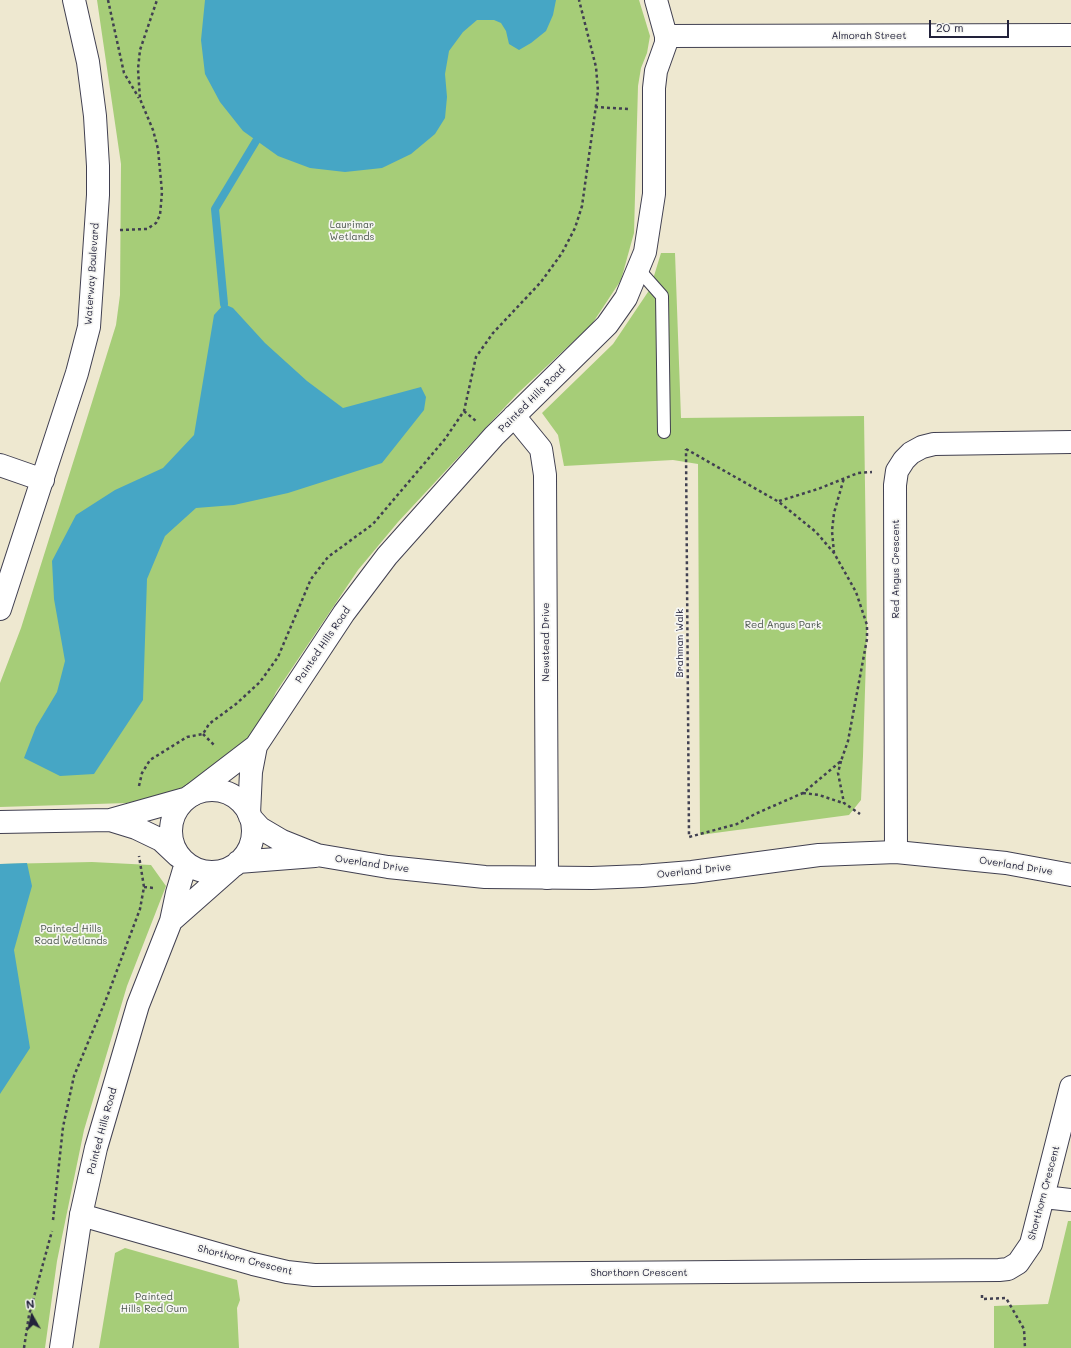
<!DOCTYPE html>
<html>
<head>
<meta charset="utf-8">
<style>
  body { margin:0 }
  #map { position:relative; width:1071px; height:1348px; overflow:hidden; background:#eee8d0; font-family:Mali,sans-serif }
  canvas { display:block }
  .north { position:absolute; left:12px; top:1296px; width:40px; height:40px; -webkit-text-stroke:3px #f6f6f2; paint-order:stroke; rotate:352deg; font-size:11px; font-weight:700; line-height:16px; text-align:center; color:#22223b }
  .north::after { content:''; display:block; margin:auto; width:14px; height:18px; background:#22223b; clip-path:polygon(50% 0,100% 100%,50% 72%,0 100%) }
  .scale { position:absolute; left:929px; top:20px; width:80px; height:18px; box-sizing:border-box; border:2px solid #22223b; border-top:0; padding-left:5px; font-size:12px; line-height:14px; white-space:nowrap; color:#22223b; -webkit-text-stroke:3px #f6f6f2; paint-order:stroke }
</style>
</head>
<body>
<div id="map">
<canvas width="1071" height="1348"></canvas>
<div class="north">N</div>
<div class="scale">20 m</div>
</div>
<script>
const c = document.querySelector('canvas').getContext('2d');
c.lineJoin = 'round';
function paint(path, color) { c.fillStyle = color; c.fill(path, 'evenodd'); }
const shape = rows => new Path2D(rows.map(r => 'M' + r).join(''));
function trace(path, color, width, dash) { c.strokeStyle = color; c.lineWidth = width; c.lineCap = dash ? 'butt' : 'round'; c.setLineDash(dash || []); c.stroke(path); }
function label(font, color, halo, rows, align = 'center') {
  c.font = font + ' Mali,sans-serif'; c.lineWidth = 3.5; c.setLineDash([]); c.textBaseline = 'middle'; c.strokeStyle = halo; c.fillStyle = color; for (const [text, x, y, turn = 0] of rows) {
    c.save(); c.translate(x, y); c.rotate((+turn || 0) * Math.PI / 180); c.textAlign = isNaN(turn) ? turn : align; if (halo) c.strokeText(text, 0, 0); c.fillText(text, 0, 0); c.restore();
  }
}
paint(shape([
  [97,0,639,0,650,36,647,53,641,68,638,86,634,233,621,280,592,324,517,394,398,522,358,570,276,692,261,724,234,763,186,792,162,797,127,803,0,807,0,683,21,628,88,415,116,325,120,295,121,164],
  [661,253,675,253,681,418,864,416,867,625,863,756,861,800,849,815,700,835,698,464,673,460,564,466,558,435,542,413,613,344,650,289],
  [92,862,151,865,166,886,127,986,84,1130,57,1261,45,1348,0,1348,0,864],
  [1068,1221,1071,1221,1071,1348,994,1348,994,1306,1048,1304],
  [125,1248,237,1280,240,1300,237,1308,239,1348,99,1348,115,1253]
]), '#a6cd78');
paint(shape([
  [205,0,556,0,553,15,546,31,531,43,519,50,509,44,506,31,501,23,494,20,477,20,463,32,449,51,445,74,447,97,445,118,435,134,411,154,382,168,345,172,310,168,278,156,243,131,220,102,205,74,201,40],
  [224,304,233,308,265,343,307,381,343,408,421,387,426,397,424,410,382,463,288,493,234,505,196,508,165,536,147,579,143,700,94,774,60,776,24,758,36,727,57,692,65,661,54,599,52,561,76,515,115,490,163,468,194,435,214,315],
  [27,863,32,886,14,950,30,1048,0,1094,0,864]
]), '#46a6c5');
trace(shape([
  [224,304,215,209,256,141]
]), '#46a6c5', 8);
const service = shape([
  [639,270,662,296,664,432]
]);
const minor = shape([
  [666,36,1071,35],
  [514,416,541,449,545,475,547,878],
  [0,465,43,480],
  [0,609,77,373,89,327,98,195,98,166,95,116,88,62,74,0],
  [192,795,256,746,344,613,387,556,494,436,607,325,626,298,645,252,654,194,654,88,656,71,666,43,666,36,656,0],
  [249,814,251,772,256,746],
  [896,852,895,485,897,471,904,460,911,453,922,447,934,444,1071,442],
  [1044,1197,1071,1200],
  [81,1215,253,1264,287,1272,314,1275,999,1270,1008,1269,1018,1263,1031,1244,1071,1087]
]);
const tertiary = shape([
  '171 831a41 41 0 1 1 82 0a41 41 0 1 1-82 0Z',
  [250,817,260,828,282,841,317,855,388,867,485,877,592,878,642,876,692,872,819,855,896,852,1006,863,1071,875],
  [110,820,136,828,161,840,178,856],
  [0,822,110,820,188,798],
  [238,862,315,856],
  [171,921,231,868],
  [61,1348,81,1215,96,1148,138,1005,171,921,177,893,186,863]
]);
trace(service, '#414051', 14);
trace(minor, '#414051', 24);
trace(tertiary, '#414051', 24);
trace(shape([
  [108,0,124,73,139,98],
  [595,107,629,109],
  [120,230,147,229,156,223,160,215,162,192,158,149,153,130,140,99,138,69,140,50,157,0],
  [464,411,476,421],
  [686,449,779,502,816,532,834,553,856,592,867,625,867,639,848,741,841,761,803,793,755,814,737,824,689,837,686,449],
  [779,501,818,489,858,473,872,472],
  [834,553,832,531,834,513,844,478],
  [203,734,215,746],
  [841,761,838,773,844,803,860,814],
  [139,786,142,773,150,760,187,737,203,734,209,724,236,704,260,682,278,657,311,579,328,557,373,524,445,439,464,411,476,357,493,333,541,282,562,253,575,228,582,206,598,91,596,67,579,0],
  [803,793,819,795,843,803],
  [144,887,154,888],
  [53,1220,63,1127,74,1076,107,997,140,909,144,887,139,856],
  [982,1295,982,1299,1006,1298,1024,1329,1025,1348],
  [24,1348,29,1315,52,1231]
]), '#414051', 2.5, [3, 3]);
trace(service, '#fff', 12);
trace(minor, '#fff', 22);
trace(tertiary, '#fff', 22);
label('10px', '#22223b', '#f6f6f2', [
  ["Almorah Street",869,36],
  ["Waterway Boulevard",92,274,-86],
  ["Painted Hills Road",532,399,-45],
  ["Red Angus Crescent",896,569,-90],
  ["Newstead Drive",546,642,-90],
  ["Brahman Walk",680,643,-90],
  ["Painted Hills Road",323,645,-56],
  ["Overland Drive",372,864,8],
  ["Overland Drive",1016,866,9],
  ["Overland Drive",694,871,-6],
  ["Painted Hills Road",102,1131,-75],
  ["Shorthorn Crescent",1044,1193,-75],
  ["Shorthorn Crescent",245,1260,14],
  ["Shorthorn Crescent",639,1273]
]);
label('10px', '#4a554d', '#f6f6f2', [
  ["Laurimar",352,225],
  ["Wetlands",352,237],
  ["Red Angus Park",783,625],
  ["Painted Hills",71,929],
  ["Road Wetlands",71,941],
  ["Painted",154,1297],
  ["Hills Red Gum",154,1309]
]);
</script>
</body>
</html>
